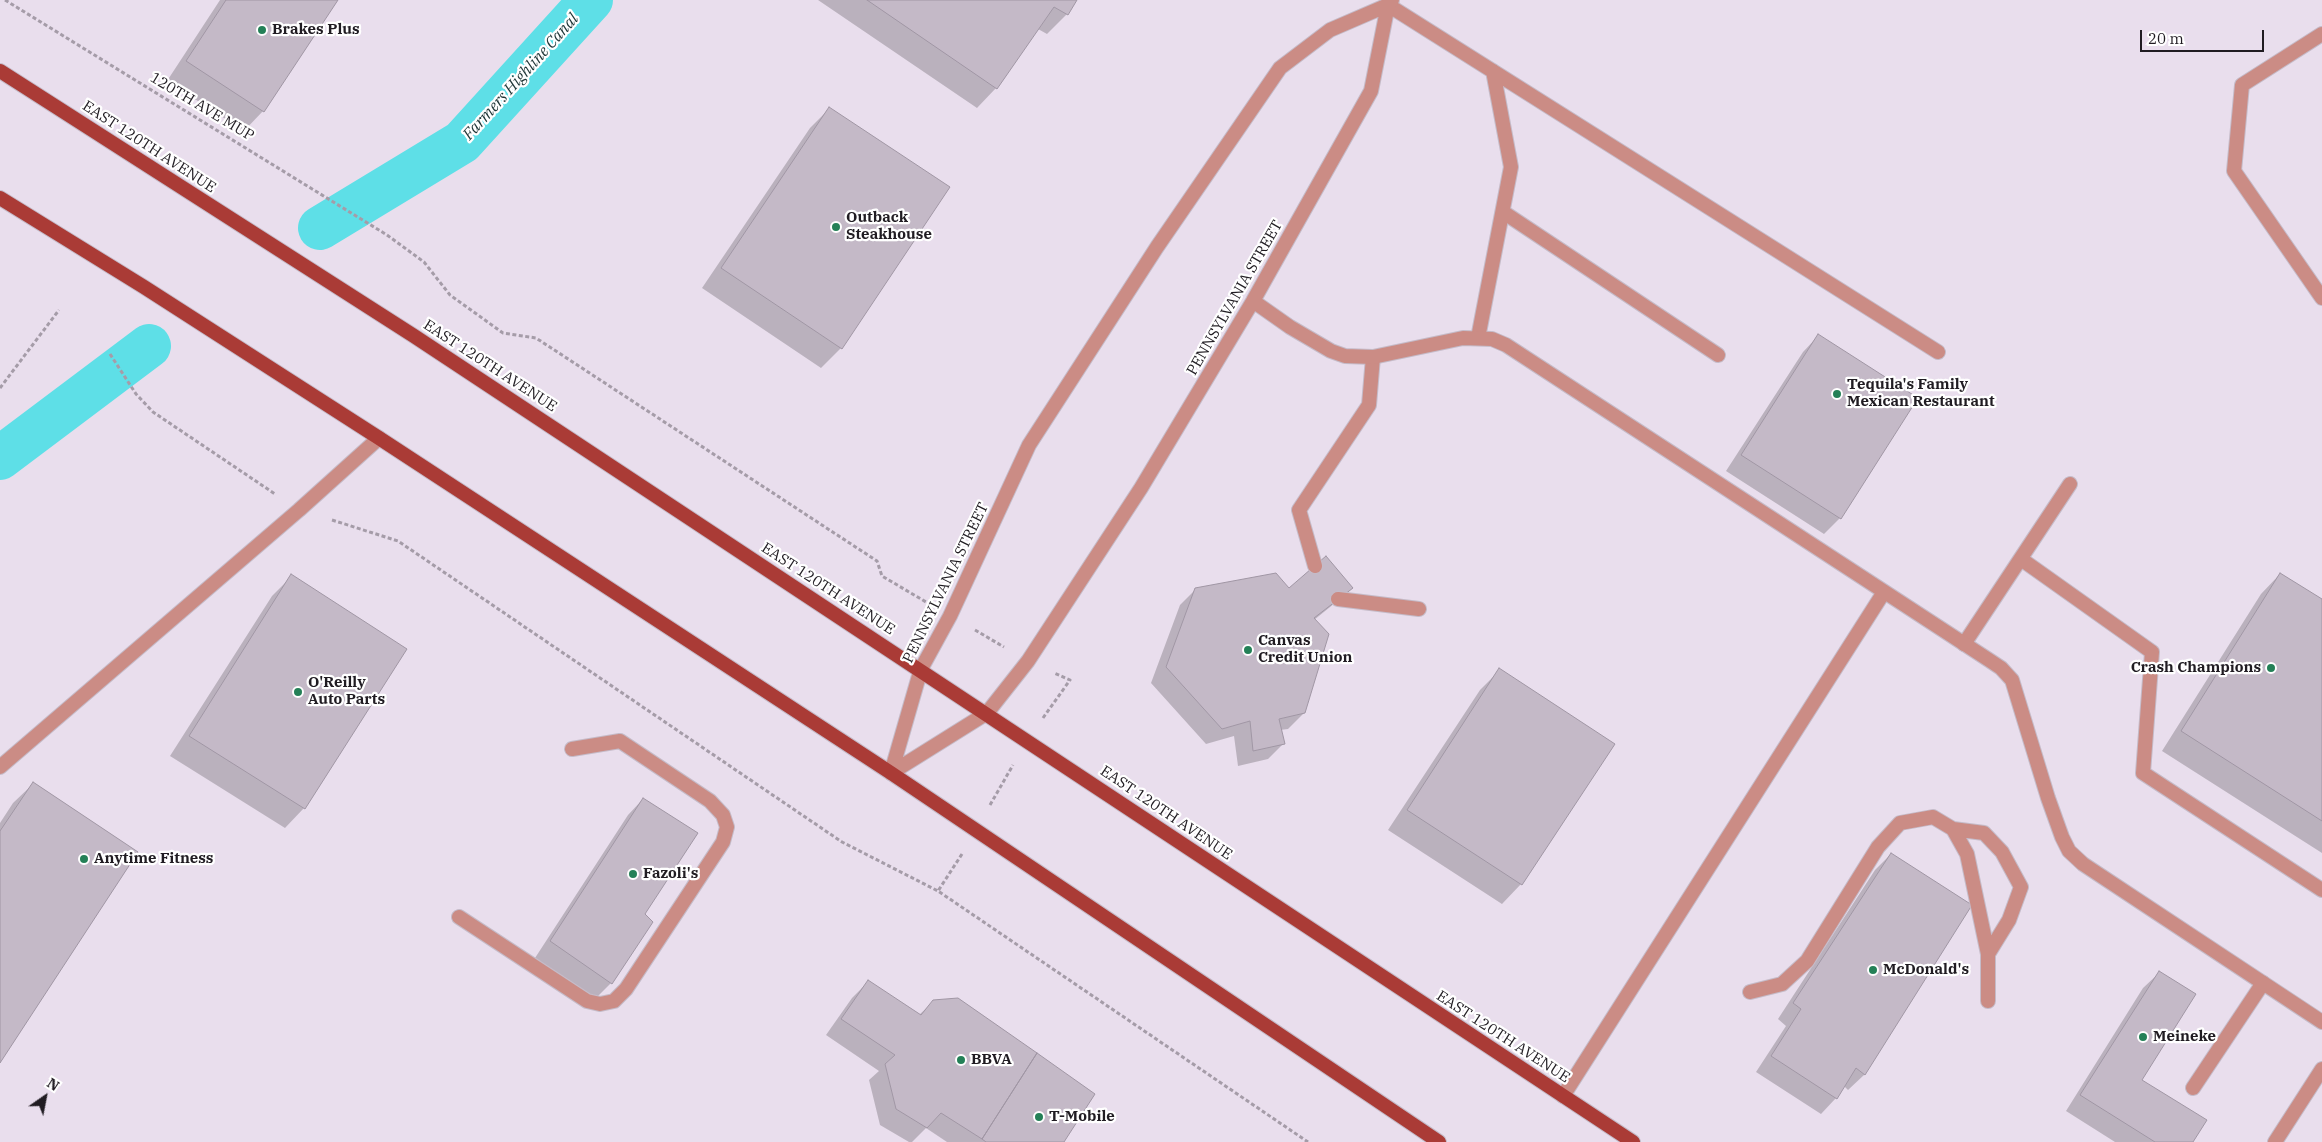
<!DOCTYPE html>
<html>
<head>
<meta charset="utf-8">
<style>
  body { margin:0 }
  #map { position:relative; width:2322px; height:1142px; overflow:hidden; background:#e9deed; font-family:"IBM Plex Serif",serif }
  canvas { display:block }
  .north { position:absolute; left:20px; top:1072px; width:50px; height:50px; -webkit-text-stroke:4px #fff; paint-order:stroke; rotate:33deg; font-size:14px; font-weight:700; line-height:20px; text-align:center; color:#201c22 }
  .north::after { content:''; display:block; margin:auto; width:18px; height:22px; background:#201c22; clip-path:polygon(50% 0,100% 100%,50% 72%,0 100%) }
  .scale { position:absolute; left:2140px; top:30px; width:124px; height:22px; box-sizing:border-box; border:2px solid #201c22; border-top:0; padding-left:6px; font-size:15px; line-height:18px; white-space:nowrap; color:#201c22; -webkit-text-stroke:4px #fff; paint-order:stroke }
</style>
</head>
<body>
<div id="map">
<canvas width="2322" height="1142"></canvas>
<div class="north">N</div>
<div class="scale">20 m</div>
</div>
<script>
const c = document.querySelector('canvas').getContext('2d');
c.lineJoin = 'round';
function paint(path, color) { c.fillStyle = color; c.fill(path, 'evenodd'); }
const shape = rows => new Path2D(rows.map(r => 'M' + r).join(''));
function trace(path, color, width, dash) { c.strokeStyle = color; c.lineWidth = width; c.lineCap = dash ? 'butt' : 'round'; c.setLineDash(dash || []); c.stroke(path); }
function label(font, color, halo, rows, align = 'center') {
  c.font = font + ' "IBM Plex Serif",serif'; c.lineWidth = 4.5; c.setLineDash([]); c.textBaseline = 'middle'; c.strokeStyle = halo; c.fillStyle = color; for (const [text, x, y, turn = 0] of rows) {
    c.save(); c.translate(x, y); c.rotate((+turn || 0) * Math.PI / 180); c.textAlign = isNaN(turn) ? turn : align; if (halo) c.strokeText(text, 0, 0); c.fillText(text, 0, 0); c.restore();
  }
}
paint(shape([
  [220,0,336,0,263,111,244,131,167,81],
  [818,0,1076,0,1067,14,1047,34,1038,29,996,88,977,108],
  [830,108,841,348,821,368,702,288,810,128],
  [1818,336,1916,398,1840,518,1824,534,1726,471,1803,352],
  [2280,574,2322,601,2322,853,2162,751,2261,594],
  [292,576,304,808,285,828,170,756,272,596],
  [1196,589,1289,590,1335,603,1314,620,1304,713,1288,729,1280,730,1283,744,1268,759,1238,766,1234,736,1206,744,1151,683,1180,605],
  [1500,670,1521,884,1502,904,1388,830,1480,690],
  [33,784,0,1061,0,823,13,803],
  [643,799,644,914,611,983,596,998,535,958,628,815],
  [1891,854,1970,906,1864,1075,1848,1090,1844,1086,1836,1098,1821,1114,1756,1072,1786,1026,1778,1019,1875,870],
  [2159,973,2140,1080,2191,1142,2115,1142,2066,1111,2143,988],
  [868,982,919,1015,933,1002,1063,1142,947,1142,926,1128,912,1142,909,1142,880,1125,869,1080,879,1071,826,1035,852,998]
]), '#0003');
trace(shape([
  [320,228,462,142,591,0],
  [0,458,149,346]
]), '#5edfe7', 44);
const building = shape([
  [226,0,338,0,264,112,186,61,226,0],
  [867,0,1077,0,1068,15,1054,7,997,89,867,0],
  [829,107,950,187,842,349,721,268,829,107],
  [1818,334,1918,398,1841,519,1741,455,1818,334],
  [1326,556,1353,588,1314,618,1329,634,1305,713,1279,719,1285,744,1253,751,1250,721,1222,729,1166,667,1195,588,1276,573,1289,588,1326,556],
  [2280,573,2322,599,2322,821,2181,731,2280,573],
  [291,574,407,649,305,809,189,736,291,574],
  [1499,668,1615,744,1522,885,1407,810,1499,668],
  [33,782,138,852,0,1063,0,831,33,782],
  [643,798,698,833,645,914,653,922,612,984,550,941,643,798],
  [1891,853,1972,905,1865,1075,1856,1068,1837,1099,1771,1056,1801,1009,1793,1003,1891,853],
  [2159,971,2196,994,2142,1080,2207,1120,2193,1142,2155,1142,2080,1095,2159,971],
  [868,980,921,1015,933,1000,958,998,1037,1053,982,1139,941,1113,927,1128,896,1109,885,1064,895,1055,841,1019,868,980],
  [1037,1053,1095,1094,1064,1142,986,1142,982,1139,1037,1053]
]);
paint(building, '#c4b9c7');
trace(building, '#a096a4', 1);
const service = shape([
  [1388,5,1938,352],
  [2322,34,2242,85,2234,171,2322,298],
  [1503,212,1718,355],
  [1478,338,1511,167,1493,71],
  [2021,559,2152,652,2143,773,2322,890],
  [1315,566,1299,510,1369,405,1373,357],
  [1338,599,1419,609],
  [1964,644,2070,484],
  [0,767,299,510,379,438],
  [1953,829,1984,833,2002,852,2021,887,2009,920,1988,954],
  [459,917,587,1001,600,1004,614,1001,626,989,723,842,727,827,723,815,710,801,620,741,572,749],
  [1750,992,1782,984,1807,961,1878,847,1900,823,1933,817,1953,829,1967,854,1988,954,1988,1001],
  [2193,1088,2263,983]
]);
const minor = shape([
  [1253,301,1290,327,1331,351,1345,356,1373,357,1463,338,1492,339,1506,345,1989,660,2001,668,2012,680,2048,798,2062,837,2069,851,2083,864,2322,1022],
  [891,773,987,713,1028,661,1141,488,1253,301,1371,91,1388,5,1392,0],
  [891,773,921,669,950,616,1029,445,1157,247,1280,68,1330,30,1388,5],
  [1563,1096,1884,592],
  [2275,1142,2322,1069]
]);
const primary = shape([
  [0,71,414,336,1633,1142],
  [0,198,144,287,379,438,891,773,1439,1142]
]);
trace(service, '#c5bbc8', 16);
trace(minor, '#c5bbc8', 16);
trace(primary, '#c5bbc8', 16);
trace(shape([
  [5,0,387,235,424,262,450,295,503,333,536,338,877,561,882,576,926,602],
  [110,354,136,394,153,412,275,494],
  [0,388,59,310],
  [332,520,398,541,842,842,938,891],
  [975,630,1004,647],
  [1043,718,1070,680,1054,673],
  [990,805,1013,765],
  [962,854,938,891,1308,1142]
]), '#a59ca8', 3, [4, 2.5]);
trace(service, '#cb8c85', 14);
trace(minor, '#cb8c85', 14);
trace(primary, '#aa3b36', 14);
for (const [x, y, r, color] of [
  [262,30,5,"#248057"],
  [836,227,5,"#248057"],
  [1837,394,5,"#248057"],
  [1248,650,5,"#248057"],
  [2271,668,5,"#248057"],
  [298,692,5,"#248057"],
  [84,859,5,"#248057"],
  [633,874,5,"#248057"],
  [1873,970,5,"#248057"],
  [2143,1037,5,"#248057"],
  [961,1060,5,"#248057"],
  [1039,1117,5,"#248057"]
]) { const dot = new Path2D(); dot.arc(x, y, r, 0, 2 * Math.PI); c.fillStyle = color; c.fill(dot); trace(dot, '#fff', 2); }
label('bold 15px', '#201c22', '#fff', [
  ["Brakes Plus",272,30],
  ["Outback",846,218],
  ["Steakhouse",846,235],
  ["Tequila's Family",1847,385],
  ["Mexican Restaurant",1847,402],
  ["Canvas",1258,641],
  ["Credit Union",1258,658],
  ["Crash Champions",2261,668,"right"],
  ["O'Reilly",308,683],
  ["Auto Parts",308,700],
  ["Anytime Fitness",94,859],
  ["Fazoli's",643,874],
  ["McDonald's",1883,970],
  ["Meineke",2153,1037],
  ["BBVA",971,1060],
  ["T-Mobile",1049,1117]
], 'left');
label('15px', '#201c22', '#fff', [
  ["120TH AVE MUP",202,107,31],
  ["EAST 120TH AVENUE",149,147,33],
  ["PENNSYLVANIA STREET",1235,298,-60],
  ["EAST 120TH AVENUE",490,366,33],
  ["PENNSYLVANIA STREET",946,583,-64],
  ["EAST 120TH AVENUE",828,589,33],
  ["EAST 120TH AVENUE",1166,813,34],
  ["EAST 120TH AVENUE",1503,1037,33]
]);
label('italic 16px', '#1d3435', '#fff', [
  ["Farmers Highline Canal",521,77,-48]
]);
</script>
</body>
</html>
